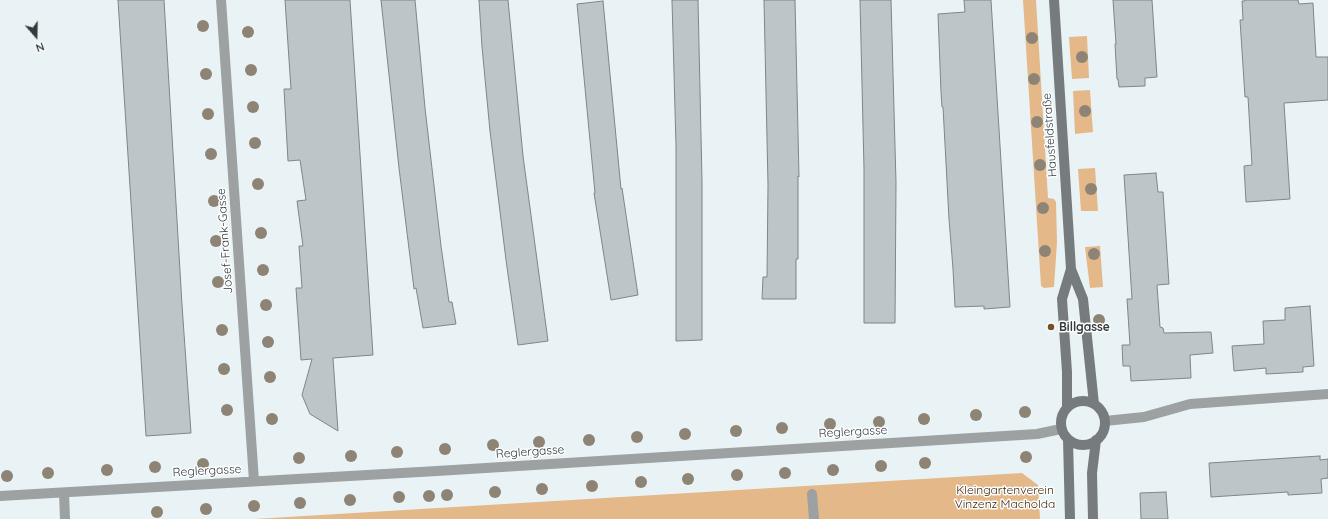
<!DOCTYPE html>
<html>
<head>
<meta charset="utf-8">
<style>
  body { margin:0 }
  #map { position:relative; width:1328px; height:519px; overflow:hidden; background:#e9f3f5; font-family:Quicksand,sans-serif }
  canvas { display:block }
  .north { position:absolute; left:16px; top:16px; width:40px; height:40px; -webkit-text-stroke:3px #fcfeff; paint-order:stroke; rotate:160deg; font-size:11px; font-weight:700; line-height:16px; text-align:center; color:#35393a }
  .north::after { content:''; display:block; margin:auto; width:14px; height:18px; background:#35393a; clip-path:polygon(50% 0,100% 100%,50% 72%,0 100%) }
</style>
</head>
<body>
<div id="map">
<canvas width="1328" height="519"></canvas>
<div class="north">N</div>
</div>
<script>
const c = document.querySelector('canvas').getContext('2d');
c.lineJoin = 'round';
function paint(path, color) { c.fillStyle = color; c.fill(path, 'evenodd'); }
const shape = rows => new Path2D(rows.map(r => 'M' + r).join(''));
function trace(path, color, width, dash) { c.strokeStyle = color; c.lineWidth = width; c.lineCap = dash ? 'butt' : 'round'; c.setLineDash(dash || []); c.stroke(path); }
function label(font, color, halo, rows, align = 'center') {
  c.font = font + ' Quicksand,sans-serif'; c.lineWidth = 3; c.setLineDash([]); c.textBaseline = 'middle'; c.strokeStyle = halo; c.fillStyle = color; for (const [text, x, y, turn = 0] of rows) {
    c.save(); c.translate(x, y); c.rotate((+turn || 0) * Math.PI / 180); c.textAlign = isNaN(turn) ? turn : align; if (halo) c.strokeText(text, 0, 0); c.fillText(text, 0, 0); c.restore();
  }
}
paint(shape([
  [1023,0,1036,0,1048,198,1054,199,1056,202,1057,242,1054,287,1044,288,1041,286],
  [1087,36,1089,78,1072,79,1069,37],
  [1090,90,1093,132,1075,134,1073,91],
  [1095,168,1098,211,1081,211,1078,169],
  [1100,246,1103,287,1090,288,1085,247],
  [1022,473,1038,485,1040,519,254,519]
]), '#e4b889');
const building = shape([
  [118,0,164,0,182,305,191,433,146,436,118,0],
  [285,0,350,0,373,355,333,358,338,431,310,414,302,395,312,359,301,360,296,288,302,288,299,246,303,246,297,201,306,200,300,160,288,161,284,89,291,89,285,0],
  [381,0,415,0,425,108,441,246,449,302,452,302,456,324,423,328,416,288,414,289,399,168,381,0],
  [479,0,508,0,523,156,548,341,518,345,506,260,490,131,482,47,479,0],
  [672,0,698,0,702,181,702,340,676,341,676,146,672,0],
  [764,0,795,0,799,177,798,176,798,259,796,259,796,299,762,299,763,277,767,277,768,185,764,0],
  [860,0,891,0,896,183,895,323,864,323,864,169,860,0],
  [964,0,991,0,1010,307,984,309,984,306,955,307,953,269,949,219,943,107,942,107,941,92,938,14,965,12,964,0],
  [1113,0,1152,0,1157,77,1145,78,1145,86,1119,87,1118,79,1117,79,1115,44,1116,44,1113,0],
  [1245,0,1298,0,1299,4,1313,3,1316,57,1328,57,1328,100,1284,103,1290,199,1246,202,1244,166,1252,165,1248,97,1245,97,1240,20,1243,20,1242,1,1245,1,1245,0],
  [603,1,621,189,622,188,638,295,611,300,594,193,595,193,577,4,603,1],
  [1156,173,1158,192,1163,192,1169,284,1157,285,1160,327,1163,328,1164,333,1211,332,1213,353,1190,355,1191,378,1131,381,1130,366,1123,366,1122,345,1130,345,1127,299,1132,299,1124,175,1156,173],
  [1310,306,1314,366,1303,367,1303,372,1266,374,1266,368,1234,371,1232,346,1264,344,1263,321,1285,320,1285,308,1310,306],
  [1320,456,1320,460,1328,459,1328,478,1321,479,1322,493,1288,495,1288,492,1211,497,1209,463,1320,456],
  [1166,492,1168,519,1141,519,1140,493,1166,492]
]);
paint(building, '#bcc5c8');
trace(building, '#7d8688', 1);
trace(shape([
  [64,493,65,519],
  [812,494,814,519]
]), '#9da1a2', 10);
trace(shape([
  [221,0,254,481],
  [1105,421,1144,417,1190,404,1328,394],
  [0,496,437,471,1037,434,1061,429]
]), '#9da1a2', 10);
trace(shape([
  [1054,0,1071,269,1083,299,1094,404],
  '1061 423a22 22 0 1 1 44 0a22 22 0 1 1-44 0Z',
  [1067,407,1067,372,1062,299,1071,269],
  [1068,439,1070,519],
  [1093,519,1092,473,1096,440]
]), '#767b7d', 10);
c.fillStyle = '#8e8475';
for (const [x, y] of [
  [203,26],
  [248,32],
  [1032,38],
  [1082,57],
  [251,70],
  [206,74],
  [1034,79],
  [253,107],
  [1085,111],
  [208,114],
  [1037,122],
  [255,143],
  [211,154],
  [1040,165],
  [258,184],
  [1091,189],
  [214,201],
  [1043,208],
  [261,233],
  [216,241],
  [1045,251],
  [1094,254],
  [263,270],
  [218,282],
  [266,305],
  [1099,320],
  [222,330],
  [268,342],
  [224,369],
  [270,377],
  [227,410],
  [1025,412],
  [976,415],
  [272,419],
  [924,419],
  [879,422],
  [830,424],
  [782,428],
  [736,431],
  [685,434],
  [637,437],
  [589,440],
  [539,442],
  [493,445],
  [445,449],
  [397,452],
  [351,456],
  [1026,457],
  [299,458],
  [925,463],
  [203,464],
  [881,466],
  [155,467],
  [107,470],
  [833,470],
  [48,473],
  [785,473],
  [737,475],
  [7,476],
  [688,479],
  [641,482],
  [592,486],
  [542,489],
  [495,492],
  [447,495],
  [429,496],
  [399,497],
  [350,500],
  [300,503],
  [254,506],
  [206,509],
  [157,512]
]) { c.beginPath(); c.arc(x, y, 6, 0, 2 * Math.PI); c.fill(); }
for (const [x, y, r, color] of [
  [1051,327,4,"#714f27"]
]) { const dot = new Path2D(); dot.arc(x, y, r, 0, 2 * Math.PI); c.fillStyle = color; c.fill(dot); trace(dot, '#fcfeff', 1.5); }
label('12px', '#35393a', '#fcfeff', [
  ["Hausfeldstraße",1050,135,-94],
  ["Josef-Frank-Gasse",225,241,-94],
  ["Reglergasse",853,432,-3],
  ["Reglergasse",530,452,-4],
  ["Reglergasse",207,471,-3]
]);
label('bold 12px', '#35393a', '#fcfeff', [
  ["Billgasse",1059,327]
], 'left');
label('12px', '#432a0c', '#fcfeff', [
  ["Kleingartenverein",1005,490],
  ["Vinzenz Macholda",1005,504]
]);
</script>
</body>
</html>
